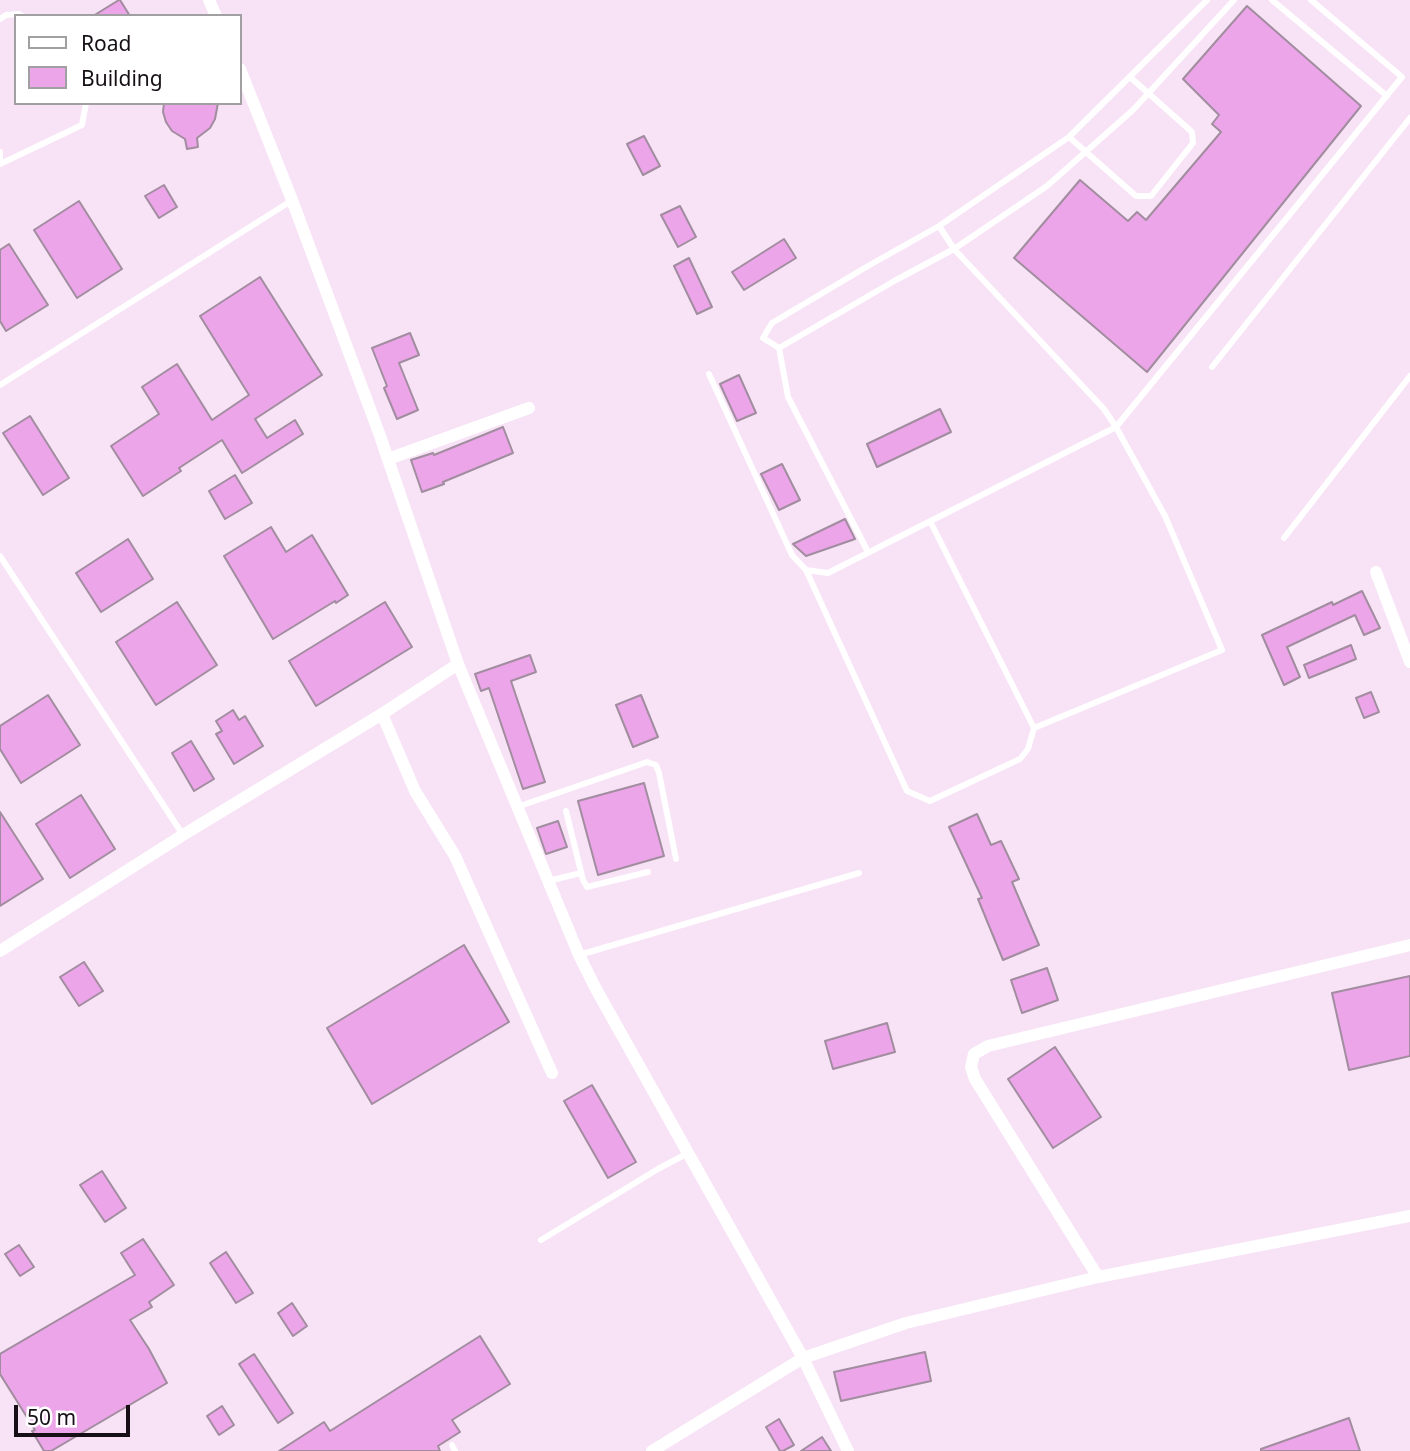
<!DOCTYPE html>
<html>
<head>
<meta charset="utf-8">
<style>
  body { margin:0 }
  #map { position:relative; width:1410px; height:1451px; overflow:hidden; background:#f8e2f6; font-family:"Noto Sans",sans-serif }
  canvas { display:block }
  .legend { position:absolute; left:14px; top:14px; width:228px; height:91px; box-sizing:border-box; background:#fff; border:2px solid #a29fa2; margin:0; padding:9px 12px; list-style:none; font-size:21px; color:#160f16 }
  .legend li { display:flex; align-items:center; gap:14px; height:35px }
  .legend b { width:35px; border:2px solid #a29fa2 }
  .scale { position:absolute; left:14px; top:1405px; width:116px; height:32px; box-sizing:border-box; border:4px solid #160f16; border-top:0; padding-left:9px; font-size:21px; line-height:24px; white-space:nowrap; color:#160f16; -webkit-text-stroke:5px #fff; paint-order:stroke }
</style>
</head>
<body>
<div id="map">
<canvas width="1410" height="1451"></canvas>
<ul class="legend">
<li><b style="height:9px;background:#fff"></b>Road</li>
<li><b style="height:19px;background:#eda5e9"></b>Building</li>
</ul>
<div class="scale">50 m</div>
</div>
<script>
const c = document.querySelector('canvas').getContext('2d');
c.lineJoin = 'round';
function paint(path, color) { c.fillStyle = color; c.fill(path, 'evenodd'); }
const shape = rows => new Path2D(rows.map(r => 'M' + r).join(''));
function trace(path, color, width, dash) { c.strokeStyle = color; c.lineWidth = width; c.lineCap = dash ? 'butt' : 'round'; c.setLineDash(dash || []); c.stroke(path); }
const building = shape([
  [119,0,120,0,130,16,93,16,119,0],
  [1247,6,1361,106,1147,372,1014,258,1080,180,1128,221,1137,212,1146,220,1221,132,1212,124,1219,115,1183,79,1247,6],
  [164,103,218,103,215,119,210,128,197,138,198,147,187,149,185,139,172,131,166,122,163,112,164,103],
  [644,136,660,166,643,175,627,144,644,136],
  [164,185,177,207,159,218,145,196,164,185],
  [79,201,122,269,77,298,34,230,79,201],
  [680,206,696,237,678,247,661,215,680,206],
  [784,239,796,258,744,290,732,272,784,239],
  [9,244,48,305,6,331,0,321,0,250,9,244],
  [689,258,712,307,697,314,674,266,689,258],
  [260,277,322,375,255,419,267,438,295,420,303,434,242,473,222,440,179,468,181,471,143,496,111,446,159,414,142,387,177,364,212,420,249,395,200,316,260,277],
  [410,333,419,355,399,363,418,410,397,419,384,388,387,386,372,348,410,333],
  [739,375,756,413,737,421,720,384,739,375],
  [940,409,951,432,877,467,867,444,940,409],
  [30,416,69,478,43,495,3,433,30,416],
  [503,427,513,453,443,482,444,484,422,492,411,460,433,453,434,455,503,427],
  [782,464,800,500,779,510,761,474,782,464],
  [235,475,252,503,225,519,209,491,235,475],
  [845,519,855,539,806,556,793,544,845,519],
  [271,527,286,552,312,535,348,595,336,603,335,601,273,639,224,556,271,527],
  [128,539,153,579,101,612,76,573,128,539],
  [1362,591,1380,628,1364,635,1355,615,1287,647,1300,677,1284,685,1262,635,1332,602,1333,605,1362,591],
  [177,602,217,665,156,705,116,642,177,602],
  [385,602,412,647,316,706,289,661,385,602],
  [1351,645,1356,659,1309,678,1304,665,1351,645],
  [530,655,536,672,511,681,545,782,523,789,489,688,481,691,475,674,530,655],
  [1371,692,1379,712,1364,718,1356,698,1371,692],
  [48,695,80,745,21,783,0,749,0,726,48,695],
  [641,695,658,737,633,747,616,705,641,695],
  [233,710,239,720,245,716,263,746,234,764,216,734,222,731,216,721,233,710],
  [191,741,214,779,194,791,172,753,191,741],
  [644,783,664,856,598,875,578,801,644,783],
  [81,795,115,849,70,878,36,824,81,795],
  [0,812,43,879,0,906,0,812],
  [977,814,991,845,1001,841,1019,879,1012,882,1039,945,1003,960,978,899,982,898,949,827,977,814],
  [558,821,567,847,546,854,537,828,558,821],
  [464,945,509,1022,372,1104,327,1028,464,945],
  [84,962,103,991,79,1006,60,977,84,962],
  [1047,968,1058,1000,1022,1013,1011,980,1047,968],
  [1410,976,1410,1056,1349,1070,1332,993,1410,976],
  [887,1023,895,1052,833,1069,825,1041,887,1023],
  [1055,1047,1101,1117,1053,1148,1008,1079,1055,1047],
  [592,1085,636,1162,608,1178,564,1101,592,1085],
  [102,1171,126,1208,105,1222,80,1185,102,1171],
  [143,1239,174,1285,149,1302,152,1307,130,1320,149,1349,167,1383,51,1451,44,1451,32,1431,35,1430,0,1374,0,1354,135,1275,121,1253,143,1239],
  [19,1245,34,1267,20,1276,5,1254,19,1245],
  [226,1252,253,1293,236,1303,210,1263,226,1252],
  [292,1303,307,1326,293,1336,278,1313,292,1303],
  [480,1336,510,1384,452,1420,460,1432,438,1446,440,1451,279,1451,324,1422,330,1431,480,1336],
  [925,1352,931,1381,841,1401,834,1372,925,1352],
  [254,1354,293,1413,278,1423,239,1364,254,1354],
  [222,1406,234,1425,219,1435,207,1416,222,1406],
  [1349,1418,1360,1451,1261,1451,1261,1449,1349,1418],
  [779,1419,794,1445,783,1451,780,1451,766,1427,779,1419],
  [822,1437,831,1451,801,1451,822,1437]
]);
paint(building, '#eda5e9');
trace(building, '#a18d9f', 2);
trace(shape([
  [1272,0,1387,96],
  [0,19,6,15,19,14,22,16],
  [1069,137,1136,196,1151,196,1193,143,1192,132,1130,77],
  [0,152,0,158],
  [0,164,82,125,86,103],
  [779,348,896,280,954,249,1047,186,1133,110,1234,0],
  [1212,367,1410,118],
  [709,374,792,555,806,570,828,573,1116,427,1402,77,1311,0],
  [0,385,291,201],
  [930,521,1034,728,1222,650,1165,516,1116,427,1104,409,954,249,939,226],
  [1284,538,1410,376],
  [868,552,788,397,779,348,763,338,772,323,868,266,939,226,1069,137,1207,0],
  [0,556,183,835],
  [806,570,907,791,930,801,1020,759,1028,749,1034,728],
  [517,807,647,762,656,765,659,773,676,859],
  [566,811,583,880,587,887,648,872],
  [548,881,581,873],
  [579,955,859,873],
  [541,1240,658,1169,688,1153],
  [452,1445,455,1451]
]), '#fff', 6);
trace(shape([
  [209,0,216,16],
  [240,69,292,200,379,433,458,664,579,955,596,989,803,1358,848,1451],
  [388,459,529,408],
  [1376,572,1410,662],
  [382,714,415,791,455,856,552,1073],
  [0,951,183,835,382,714,458,664],
  [1098,1277,975,1079,971,1067,974,1054,988,1046,1410,945],
  [652,1451,803,1358,906,1323,1098,1277,1410,1216]
]), '#fff', 12);
</script>
</body>
</html>
